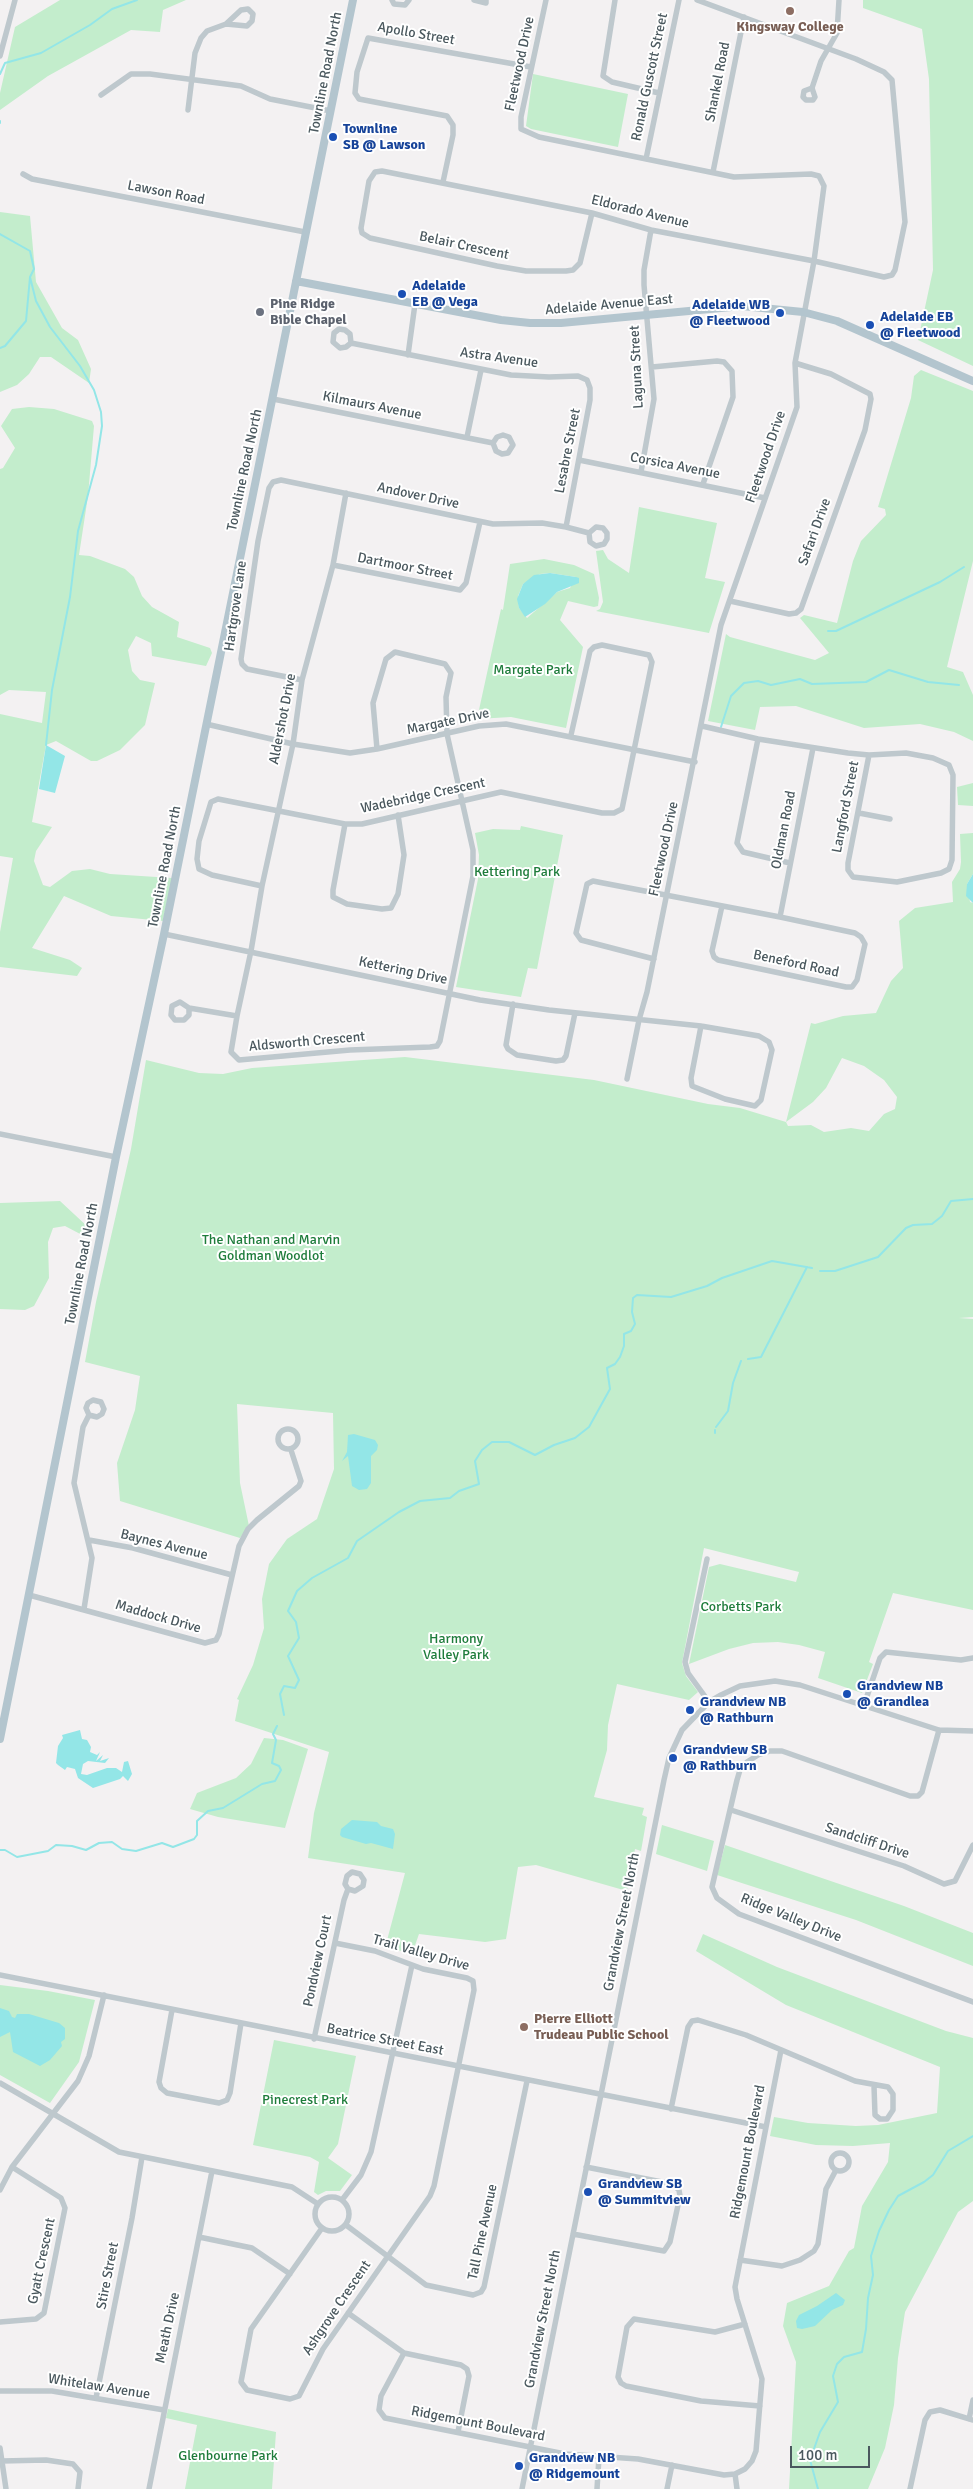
<!DOCTYPE html>
<html>
<head>
<meta charset="utf-8">
<style>
  body { margin:0 }
  #map { position:relative; width:973px; height:2489px; overflow:hidden; background:#f3f1f2; font-family:Signika,sans-serif }
  canvas { display:block }
  .scale { position:absolute; left:790px; top:2446px; width:80px; height:22px; box-sizing:border-box; border:2px solid #4a585e; border-top:0; padding-left:6px; font-size:15px; line-height:18px; white-space:nowrap; color:#4a585e; -webkit-text-stroke:4px #fff; paint-order:stroke }
</style>
</head>
<body>
<div id="map">
<canvas width="973" height="2489"></canvas>
<div class="scale">100 m</div>
</div>
<script>
const c = document.querySelector('canvas').getContext('2d');
c.lineJoin = 'round';
function paint(path, color) { c.fillStyle = color; c.fill(path, 'evenodd'); }
const shape = rows => new Path2D(rows.map(r => 'M' + r).join(''));
function trace(path, color, width, dash) { c.strokeStyle = color; c.lineWidth = width; c.lineCap = dash ? 'butt' : 'round'; c.setLineDash(dash || []); c.stroke(path); }
function label(font, color, halo, rows, align = 'center') {
  c.font = font + ' Signika,sans-serif'; c.lineWidth = 4; c.setLineDash([]); c.textBaseline = 'middle'; c.strokeStyle = halo; c.fillStyle = color; for (const [text, x, y, turn = 0] of rows) {
    c.save(); c.translate(x, y); c.rotate((+turn || 0) * Math.PI / 180); c.textAlign = isNaN(turn) ? turn : align; if (halo) c.strokeText(text, 0, 0); c.fillText(text, 0, 0); c.restore();
  }
}
paint(shape([
  [60,0,186,0,163,10,160,32,131,30,48,76,0,110,0,93,15,27],
  [863,0,973,0,973,366,918,340,933,270,929,79,922,29,863,8],
  [533,74,628,94,618,147,531,129,526,126],
  [0,212,30,216,36,282,62,328,78,340,91,369,89,383,51,357,40,357,29,374,17,385,0,392],
  [921,370,973,391,973,561,947,667,963,672,973,695,973,741,954,732,920,724,864,728,796,706,760,707,755,730,708,721,726,634,730,637,815,660,829,653,800,618,804,615,837,623,853,561,861,541,886,515,885,509,878,507,911,398,914,376],
  [29,407,54,409,92,421,94,426,88,496,79,555,90,556,125,569,134,577,142,596,152,607,179,622,177,637,210,648,212,653,206,666,152,656,151,643,136,636,128,650,132,671,140,680,155,683,145,725,120,750,97,761,91,761,56,741,46,745,32,822,52,827,36,851,34,861,43,885,50,887,72,871,90,869,110,874,172,878,163,921,111,916,64,896,32,948,70,960,82,968,77,976,0,967,0,932,13,858,0,856,0,714,42,723,46,692,9,690,0,695,0,469,3,468,15,448,1,426,12,409],
  [639,507,717,523,705,578,725,582,709,633,596,611,600,609,603,602,596,551,603,550,608,559,629,573],
  [544,559,574,565,594,574,599,598,598,606,594,607,568,601,560,620,583,647,566,728,511,717,477,719,501,609,503,610,510,564],
  [550,573,576,577,570,588,557,592,527,618,519,608,518,596,523,584,540,574],
  [973,783,973,806,958,805,957,787],
  [521,826,563,835,537,969,528,968,521,997,456,987,478,879,479,855,475,833,493,829,520,830],
  [973,833,973,874,967,884,970,902,973,903,973,1317,959,1318,973,1319,973,1610,893,1593,869,1662,873,1664,862,1693,818,1678,825,1652,799,1645,778,1642,753,1643,729,1649,689,1664,709,1567,720,1564,796,1582,799,1572,704,1548,682,1663,686,1676,698,1692,689,1700,617,1684,608,1725,607,1750,594,1797,644,1808,642,1815,647,1817,641,1851,635,1849,627,1891,536,1865,518,1867,506,1939,485,1942,419,1934,412,1954,394,1949,386,1944,405,1873,308,1858,314,1813,329,1752,235,1721,239,1700,237,1699,253,1665,264,1628,262,1599,269,1564,287,1539,317,1519,334,1469,333,1413,237,1404,240,1483,249,1526,240,1538,120,1501,117,1463,135,1410,140,1376,85,1362,96,1302,131,1149,146,1060,199,1073,223,1074,252,1068,405,1057,594,1080,708,1104,740,1108,786,1122,811,1023,815,1024,843,1016,876,1013,891,981,903,968,899,921,915,908,953,902,952,882,960,869,961,862,960,834],
  [842,1058,864,1066,884,1080,897,1097,895,1109,884,1114,869,1131,851,1128,824,1132,811,1125,788,1126,786,1122,813,1102,826,1088],
  [60,1201,89,1228,88,1232,84,1236,65,1226,53,1228,48,1242,49,1278,34,1306,25,1310,0,1309,0,1203],
  [264,1738,283,1740,308,1749,285,1828,218,1817,190,1809,197,1793,236,1778,251,1764],
  [662,1825,714,1841,707,1871,656,1854],
  [725,1845,904,1906,973,1933,973,1966,856,1920,717,1875],
  [703,1934,777,1967,946,2031,973,2038,973,2201,958,2212,905,2312,898,2358,894,2405,885,2448,868,2489,789,2489,796,2362,783,2326,787,2303,829,2286,849,2251,854,2248,862,2206,888,2162,890,2143,853,2146,816,2145,770,2136,774,2117,808,2123,856,2126,878,2125,937,2113,940,2067,786,2005,696,1951],
  [0,1985,48,1991,95,2000,79,2062,50,2103,0,2075],
  [274,2040,356,2056,338,2144,328,2158,352,2175,340,2191,326,2191,318,2195,314,2192,319,2162,310,2157,253,2145],
  [168,2409,276,2432,272,2489,185,2489,197,2425,166,2418]
]), '#c3edcc');
paint(shape([
  [550,573,576,577,579,578,579,583,557,592,545,604,525,617,519,608,517,599,523,584,534,575],
  [46,745,65,756,55,793,39,789],
  [973,874,973,903,966,896,967,884],
  [354,1434,375,1440,378,1445,377,1450,371,1456,371,1483,367,1489,359,1490,352,1486,348,1456,342,1461,347,1452,348,1435],
  [80,1730,82,1739,87,1740,91,1747,90,1752,97,1755,100,1752,96,1761,103,1755,100,1761,109,1758,105,1763,88,1761,83,1764,81,1774,87,1775,107,1768,116,1768,122,1772,124,1762,128,1761,132,1774,128,1781,123,1776,120,1779,93,1788,78,1778,75,1769,67,1767,65,1770,58,1765,56,1763,58,1746,63,1738,62,1735],
  [352,1820,377,1822,381,1826,393,1829,395,1834,393,1849,371,1843,366,1844,342,1837,340,1835,341,1829],
  [0,2008,9,2011,12,2017,15,2018,17,2014,29,2014,59,2023,65,2028,65,2039,61,2042,62,2046,50,2060,40,2066,13,2052,10,2032,0,2037],
  [836,2293,845,2300,843,2305,832,2310,815,2326,802,2329,797,2328,796,2321,799,2315,817,2306]
]), '#93e6e7');
trace(shape([
  [0,74,5,63,41,53,90,25,112,9,137,0],
  [0,121,0,123],
  [0,234,30,251,34,269,30,277,26,321,5,346,0,348],
  [30,277,36,301,50,327,80,366,94,390,101,412,102,426,96,465,78,531,70,597,52,690,46,745],
  [828,631,836,631,940,582,964,567],
  [721,727,731,696,744,683,758,681,771,685,800,679,812,684,866,682,889,670,928,682,959,685],
  [820,1271,835,1271,878,1257,906,1228,913,1225,932,1224,942,1216,951,1201,973,1199],
  [748,1359,761,1357,807,1267],
  [716,1427,728,1411,733,1383,741,1361],
  [715,1433,715,1430],
  [284,1715,280,1694,284,1686,295,1688,299,1680,288,1656,299,1638,296,1622,288,1611,297,1591,312,1578,348,1558,357,1541,399,1512,420,1501,450,1498,459,1491,479,1484,475,1461,482,1450,492,1442,509,1442,535,1455,554,1445,575,1438,589,1427,610,1389,607,1368,615,1364,620,1357,624,1346,624,1334,631,1331,635,1324,632,1312,633,1298,637,1295,671,1297,707,1286,722,1278,772,1261,812,1268],
  [0,1850,5,1850,17,1857,48,1851,56,1845,72,1846,86,1850,99,1843,112,1842,122,1849,136,1851,162,1843,173,1847,194,1839,197,1835,197,1821,208,1811,223,1808,262,1784,275,1781,281,1770,279,1766,272,1763,276,1740,273,1734,277,1726],
  [818,2489,810,2460,820,2432,838,2402,833,2376,837,2364,844,2357,862,2352,866,2329,868,2298,873,2275,871,2256,879,2231,889,2210,898,2196,924,2182,933,2175,948,2151,973,2136]
]), '#93e6e7', 2);
trace(shape([
  [392,0,394,4,405,5,409,0],
  [474,0,486,3,486,0],
  [546,0,521,117,521,129,539,137,734,177,811,174,819,176,824,186,814,261,795,363,797,407,721,625,647,992,639,1020,627,1079],
  [615,0,603,76,612,82,659,93],
  [0,56,15,0],
  [812,88,804,91,803,97,806,100,813,100,815,97,812,88,821,61,837,33,839,0],
  [101,95,131,74,150,74,241,86,270,99,331,111],
  [188,110,195,53,201,38,207,31,226,24,247,26,252,21,253,14,248,9,241,10,226,24],
  [646,159,679,0],
  [713,172,744,17],
  [23,174,32,179,305,232],
  [443,182,453,135,453,125,447,116,359,99,355,93,357,72,368,38,531,67],
  [592,213,580,263,573,270,566,271,526,271,497,266,370,238,362,233,361,228,369,181,375,172,382,171,592,213,651,230,814,261,884,277,892,275,895,270,905,222,892,80,884,72,856,59,697,0],
  [351,343,350,334,345,330,339,329,334,333,333,342,340,348,346,347,351,343,511,375,549,377,578,376,587,380,590,388,590,400,566,527],
  [408,355,415,304],
  [652,367,717,361,724,362,732,371,733,397,703,484],
  [273,399,493,443,496,451,502,454,508,453,513,445,509,437,503,435,497,437,493,443],
  [467,437,481,370],
  [579,460,765,498],
  [641,472,654,399,644,285,644,270,651,230],
  [346,493,333,565,302,680,293,744,262,886,251,951,237,1016,231,1052,239,1060,350,1050,430,1047,437,1046,440,1041,473,876,473,850,447,734,446,697,451,673,445,664,395,652,386,659,373,703,377,749],
  [333,565,460,590,466,583,480,522],
  [730,601,789,614,796,613,801,609,865,430,871,399,870,394,831,374,795,363],
  [302,680,247,669,242,664,241,659,258,541,269,488,273,482,281,480,493,524,542,523,566,527,589,533,590,542,596,546,604,544,607,539,607,533,603,528,596,527,589,533],
  [206,724,293,744,350,753,377,749,479,726,506,724,695,762],
  [702,726,758,739,848,753,869,755,906,753,933,758,949,765,953,775,952,860,949,869,941,873,897,882,853,877,848,870,848,863,869,755],
  [758,739,737,843,743,852,790,863],
  [859,813,890,819],
  [345,824,333,890,333,897,347,904,382,909,391,908,398,894,404,855,398,815],
  [262,886,212,875,199,869,197,859,199,841,211,802,218,799,345,824,362,824,501,792,602,813,614,813,622,809,652,662,649,655,602,645,594,647,590,651,571,735],
  [780,917,813,748],
  [164,934,480,1000,549,1010,701,1026,759,1036,769,1042,772,1050,761,1100,755,1106,725,1099,692,1086,691,1078,701,1026],
  [654,959,581,940,576,933,587,884,593,881,603,883,780,917,855,933,861,937,865,944,857,980,852,987,846,987,718,960,714,957,712,951,722,906],
  [513,1004,506,1045,508,1049,517,1055,556,1061,563,1060,566,1056,575,1013],
  [189,1008,189,1015,184,1020,175,1020,171,1015,172,1006,180,1002,189,1008,237,1016],
  [0,1134,116,1157],
  '278 1439a10 10 0 1 1 20 0a10 10 0 1 1-20 0Z',
  [89,1540,133,1548,232,1575],
  [707,1559,685,1662,688,1673,709,1702],
  [29,1595,205,1643,216,1640,219,1634,239,1546,248,1529,257,1520,299,1486,301,1481,291,1450],
  [84,1609,92,1558,74,1483,83,1427,89,1415,97,1417,102,1414,104,1409,101,1402,93,1400,88,1403,86,1408,89,1415],
  [864,1705,880,1658,886,1652,961,1660,973,1658],
  [939,1730,922,1792,918,1796,910,1796,782,1751,770,1751,758,1755,747,1762,740,1770,737,1780,712,1887,717,1898,739,1914,973,2002],
  [731,1810,904,1866,944,1884,955,1881,973,1845],
  [0,1975,766,2127],
  [172,2010,159,2082,161,2088,167,2093,219,2103,227,2100,230,2093,241,2023],
  [314,2039,344,1900,348,1889,355,1891,363,1886,364,1880,360,1874,352,1872,347,1876,345,1884,348,1889],
  [0,2083,119,2152,292,2187,318,2204],
  [671,2109,688,2027,692,2021,698,2020,746,2035,855,2081,888,2087,893,2094,893,2110,887,2119,880,2119,875,2115,874,2086],
  '831 2162a9 9 0 1 1 18 0a9 9 0 1 1-18 0Z',
  [0,2190,12,2167,78,2081,89,2056,104,1995],
  '315 2214a17 17 0 1 1 34 0a17 17 0 1 1-34 0Z',
  [342,2200,361,2175,371,2152,412,1965],
  [346,2225,426,2285,473,2295,481,2292,484,2287,527,2081],
  [322,2228,251,2329,241,2382,247,2390,290,2399,299,2396,323,2349,430,2196,434,2186,474,1990,473,1981,467,1978,423,1969,375,1951,335,1943],
  [573,2234,664,2251,670,2242,680,2196,679,2190,672,2184,586,2167],
  [199,2237,252,2248,290,2274],
  [740,2260,782,2266,800,2260,814,2251,818,2244,826,2189,836,2170],
  [348,2313,404,2353,461,2365,467,2369,469,2376,458,2432],
  [0,2322,36,2319,44,2313,65,2208,61,2198,12,2167],
  [745,2324,715,2332,634,2319,627,2327,618,2377,621,2383,626,2386,701,2401,760,2406],
  [404,2353,381,2396,379,2410,385,2418,565,2454,638,2459,724,2475,735,2474,745,2469,752,2461,756,2451,762,2379,737,2299,735,2287,781,2050],
  [0,2391,52,2391,164,2410],
  [96,2398,132,2218,142,2157],
  [969,2419,973,2400],
  [0,2448,6,2489],
  [2,2461,46,2460,73,2464,80,2472,78,2489],
  [735,2474,737,2489],
  [149,2489,212,2171],
  [522,2489,664,1780,669,1758,682,1730,709,1702,721,1695,740,1686,775,1681,800,1685,939,1730,973,1731],
  [597,2489,599,2457],
  [667,2489,672,2465],
  [910,2489,925,2420,930,2412,940,2410,973,2420]
]), '#bec8cd', 5.5);
trace(shape([
  [296,281,501,320,530,323,561,323,742,306,803,312,837,321,973,381],
  [0,1739,116,1157,164,934,353,0]
]), '#b3c5ce', 8);
for (const [x, y, r, color] of [
  [790,11,5,"#8d6e63"],
  [333,137,5,"#1a4fb4"],
  [402,294,5,"#1a4fb4"],
  [260,312,5,"#6b7280"],
  [780,313,5,"#1a4fb4"],
  [870,325,5,"#1a4fb4"],
  [847,1694,5,"#1a4fb4"],
  [690,1710,5,"#1a4fb4"],
  [673,1758,5,"#1a4fb4"],
  [524,2027,5,"#8d6e63"],
  [588,2192,5,"#1a4fb4"],
  [519,2466,5,"#1a4fb4"]
]) { const dot = new Path2D(); dot.arc(x, y, r, 0, 2 * Math.PI); c.fillStyle = color; c.fill(dot); trace(dot, '#fff', 2); }
label('bold 14px', '#785e54', '#fff', [
  ["Kingsway College",790,27],
  ["Pierre Elliott",534,2019,"left"],
  ["Trudeau Public School",534,2035,"left"]
]);
label('14px', '#4a585e', '#fff', [
  ["Apollo Street",416,34,10],
  ["Fleetwood Drive",520,64,-78],
  ["Townline Road North",326,73,-79],
  ["Ronald Guscott Street",650,77,-78],
  ["Shankel Road",718,82,-79],
  ["Lawson Road",166,193,11],
  ["Eldorado Avenue",640,212,14],
  ["Belair Crescent",464,246,12],
  ["Adelaide Avenue East",609,305,-5],
  ["Astra Avenue",499,358,8],
  ["Laguna Street",637,367,-93],
  ["Kilmaurs Avenue",372,406,11],
  ["Lesabre Street",568,451,-79],
  ["Fleetwood Drive",766,457,-71],
  ["Corsica Avenue",675,466,11],
  ["Townline Road North",245,470,-78],
  ["Andover Drive",418,496,12],
  ["Safari Drive",815,532,-70],
  ["Dartmoor Street",405,567,11],
  ["Hartgrove Lane",236,606,-82],
  ["Aldershot Drive",283,719,-79],
  ["Margate Drive",448,722,-12],
  ["Wadebridge Crescent",423,796,-12],
  ["Langford Street",846,807,-79],
  ["Oldman Road",784,830,-79],
  ["Fleetwood Drive",664,849,-78],
  ["Townline Road North",165,867,-79],
  ["Beneford Road",796,964,12],
  ["Kettering Drive",403,971,12],
  ["Aldsworth Crescent",307,1042,-5],
  ["Townline Road North",82,1264,-79],
  ["Baynes Avenue",164,1545,14],
  ["Maddock Drive",158,1617,16],
  ["Sandcliff Drive",867,1841,18],
  ["Ridge Valley Drive",791,1918,22],
  ["Grandview Street North",622,1922,-79],
  ["Trail Valley Drive",421,1953,16],
  ["Pondview Court",318,1961,-78],
  ["Beatrice Street East",385,2040,11],
  ["Ridgemount Boulevard",748,2152,-79],
  ["Tall Pine Avenue",483,2232,-78],
  ["Gyatt Crescent",42,2261,-78],
  ["Stire Street",108,2276,-79],
  ["Ashgrove Crescent",337,2308,-56],
  ["Grandview Street North",543,2319,-79],
  ["Meath Drive",168,2328,-78],
  ["Whitelaw Avenue",99,2387,9],
  ["Ridgemount Boulevard",478,2424,11]
]);
label('bold 14px', '#164399', '#fff', [
  ["Townline",343,129],
  ["SB @ Lawson",343,145],
  ["Adelaide",412,286],
  ["EB @ Vega",412,302],
  ["Adelaide WB",770,305,"right"],
  ["@ Fleetwood",770,321,"right"],
  ["Adelaide EB",880,317],
  ["@ Fleetwood",880,333],
  ["Grandview NB",857,1686],
  ["@ Grandlea",857,1702],
  ["Grandview NB",700,1702],
  ["@ Rathburn",700,1718],
  ["Grandview SB",683,1750],
  ["@ Rathburn",683,1766],
  ["Grandview SB",598,2184],
  ["@ Summitview",598,2200],
  ["Grandview NB",529,2458],
  ["@ Ridgemount",529,2474]
], 'left');
label('bold 14px', '#5b616d', '#fff', [
  ["Pine Ridge",270,304],
  ["Bible Chapel",270,320]
], 'left');
label('14px', '#1e7c3b', '#fff', [
  ["Margate Park",533,670],
  ["Kettering Park",517,872],
  ["The Nathan and Marvin",271,1240],
  ["Goldman Woodlot",271,1256],
  ["Corbetts Park",741,1607],
  ["Harmony",456,1639],
  ["Valley Park",456,1655],
  ["Pinecrest Park",305,2100],
  ["Glenbourne Park",228,2456]
]);
</script>
</body>
</html>
